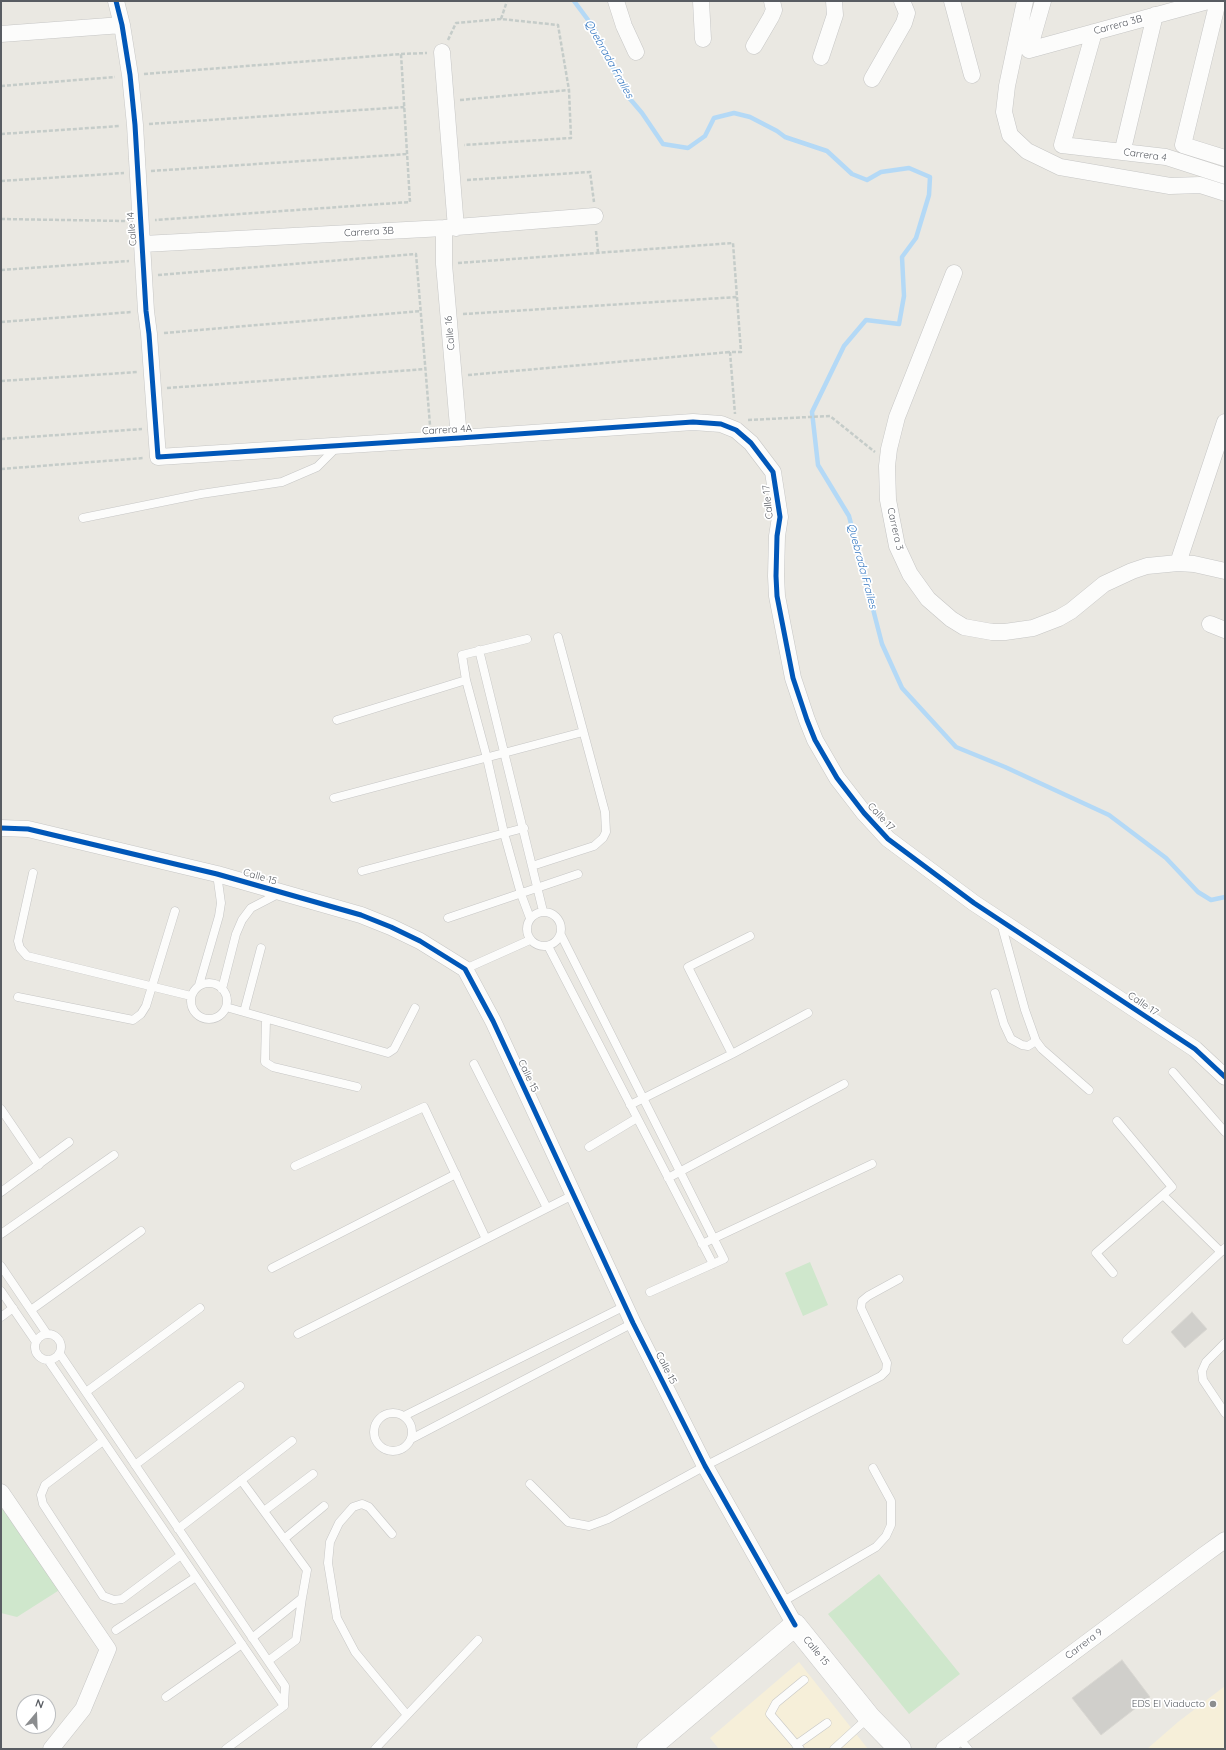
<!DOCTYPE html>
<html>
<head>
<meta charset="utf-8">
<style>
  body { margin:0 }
  #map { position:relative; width:1226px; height:1750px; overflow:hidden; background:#eae8e2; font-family:Quicksand,sans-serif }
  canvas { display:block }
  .frame { position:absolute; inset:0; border:2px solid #585c62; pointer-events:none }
  .north { position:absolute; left:16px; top:1694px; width:40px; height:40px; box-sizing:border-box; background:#fff; border:1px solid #bcbec0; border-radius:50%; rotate:19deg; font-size:11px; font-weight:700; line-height:16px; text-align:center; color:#585c62 }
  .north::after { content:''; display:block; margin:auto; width:14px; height:18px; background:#8b8d8f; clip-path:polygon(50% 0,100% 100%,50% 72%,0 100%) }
</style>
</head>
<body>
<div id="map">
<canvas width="1226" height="1750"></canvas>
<div class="frame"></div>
<div class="north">N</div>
</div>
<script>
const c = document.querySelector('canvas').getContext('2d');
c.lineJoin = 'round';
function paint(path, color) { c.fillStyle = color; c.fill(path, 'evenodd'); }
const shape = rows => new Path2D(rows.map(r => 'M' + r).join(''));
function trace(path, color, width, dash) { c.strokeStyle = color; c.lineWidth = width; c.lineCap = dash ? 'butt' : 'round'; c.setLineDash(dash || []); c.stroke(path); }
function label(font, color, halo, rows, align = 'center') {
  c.font = font + ' Quicksand,sans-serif'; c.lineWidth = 3.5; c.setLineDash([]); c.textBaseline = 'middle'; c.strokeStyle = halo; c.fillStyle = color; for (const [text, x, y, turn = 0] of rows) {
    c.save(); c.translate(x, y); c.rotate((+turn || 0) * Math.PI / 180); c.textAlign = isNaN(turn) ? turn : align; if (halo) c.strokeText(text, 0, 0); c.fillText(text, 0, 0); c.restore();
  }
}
paint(shape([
  [799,1662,868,1749,719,1749,710,1738],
  [1225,1686,1225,1749,1147,1749,1178,1722]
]), '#f6efd9');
paint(shape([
  [810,1262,828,1305,803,1316,785,1273],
  [1,1499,61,1589,17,1617,1,1613],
  [879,1574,960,1674,909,1714,828,1614]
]), '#cfe7cc');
trace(shape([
  [574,1,594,28,625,93,642,113,663,144,688,148,705,136,714,118,734,113,750,117,777,131,785,137,827,151,852,174,867,180,881,172,909,168,930,177,929,195,916,238,902,257,904,296,899,324,866,320,844,346,812,412,818,465,849,516,882,644,902,688,956,747,1005,767,1109,815,1166,858,1198,892,1211,900,1225,897]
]), '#b4d9f6', 4.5);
const building = shape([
  [1192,1312,1207,1329,1185,1348,1171,1332,1192,1312],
  [1122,1660,1150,1697,1101,1735,1072,1698,1122,1660]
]);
paint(building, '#d0cfcb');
trace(building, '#d9d7d2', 1);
const lane = shape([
  [83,518,201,494,282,482,317,467,337,447],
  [527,639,462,655,466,680,487,758,504,833,521,894,530,918],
  [479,650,543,911],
  [337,720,466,680],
  [334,798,583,732],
  [532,866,594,846,603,838,606,832,605,812,558,637],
  [362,871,524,828],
  [33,873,18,941,20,948,27,956,191,996],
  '527 929a17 17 0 1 1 34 0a17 17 0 1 1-34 0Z',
  [448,918,578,874],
  [1001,923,1025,1010,1036,1041,1042,1049,1089,1090],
  [561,935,724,1259,650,1292],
  [548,946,713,1264],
  [465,969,530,940],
  '191 1001a18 18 0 1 1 36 0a18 18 0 1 1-36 0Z',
  [199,985,219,916,221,903,217,874],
  [222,989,236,934,242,920,251,908,280,893],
  [995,993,1004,1024,1011,1039,1022,1045,1028,1046,1036,1041],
  [18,997,133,1020,141,1014,146,1006,175,911],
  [226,1007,388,1053,394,1049,415,1008],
  [244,1012,261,948],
  [266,1019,265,1062,273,1067,357,1087],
  [732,1054,688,967,750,936],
  [474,1064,547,1208],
  [1173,1072,1225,1132],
  [630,1105,732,1054,808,1013],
  [1,1109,39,1165],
  [589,1147,637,1118],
  [295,1166,424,1107,486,1239],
  [668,1178,844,1084],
  [1,1192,69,1142],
  [1163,1195,1221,1252],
  [1,1234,114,1155],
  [702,1244,872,1164],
  [1,1266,47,1334],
  [272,1268,456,1174],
  [1113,1273,1096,1253,1172,1187,1117,1121],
  [1,1291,36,1342],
  [31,1310,141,1231],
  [1,1317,13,1308],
  '35 1347a13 13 0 1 1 26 0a13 13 0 1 1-26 0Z',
  [298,1334,573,1195],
  [1127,1340,1225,1248],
  [1225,1343,1206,1362,1202,1371,1203,1380,1225,1413],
  [60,1354,285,1686,284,1706],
  [48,1360,284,1706],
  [86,1392,200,1308],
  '374 1432a19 19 0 1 1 38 0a19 19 0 1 1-38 0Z',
  [404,1416,625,1306],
  [411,1439,633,1323],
  [103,1441,45,1485,41,1495,43,1504,103,1596,114,1600,122,1599,181,1555],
  [135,1465,240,1386],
  [241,1480,307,1570,302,1598,252,1638],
  [530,1484,568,1522,589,1526,608,1519,705,1466,881,1376,886,1371,887,1363,861,1308,862,1301,868,1296,899,1279],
  [264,1511,313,1474],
  [178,1529,292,1441],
  [392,1534,369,1507,362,1504,353,1507,339,1523,330,1542,328,1563,337,1618,355,1652,407,1715],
  [284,1539,324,1506],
  [782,1602,876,1547,886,1536,891,1525,891,1501,873,1468],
  [116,1630,196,1577],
  [268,1661,296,1640,302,1598],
  [166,1697,242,1644],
  [959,1738,968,1749],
  [796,1745,827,1723],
  [226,1749,284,1706],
  [375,1749,478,1640],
  [800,1749,770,1714,776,1703,804,1680],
  [834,1749,869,1717]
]);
const street = shape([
  [116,1,122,25,130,75,135,125,146,311,149,334,158,457,459,438,693,422,721,424,736,430,751,443,773,472,780,517,777,536,776,576,777,596,793,678,807,720,815,740,837,778,864,813,888,839,974,903,1195,1049,1225,1077],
  [616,1,624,26,636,52],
  [701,1,703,39],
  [952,1,972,75],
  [1025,1,1007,86,1004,112,1010,135,1027,151,1060,167,1170,186,1200,185,1225,193],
  [1218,1,1183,145,1225,158],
  [1094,32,1062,145,1166,157,1225,176],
  [1,34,122,25],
  [754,46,771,17,774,10,772,1],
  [1029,50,1208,1],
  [1029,50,1043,1],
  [442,52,456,228],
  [821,57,835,15,834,1],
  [872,79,904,23,907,13,902,1],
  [1124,145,1155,15],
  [444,228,444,264,459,438],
  [143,244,444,228,595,216],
  [954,273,897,417,889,449,887,466,888,500,897,546,910,574,928,599,951,619,964,627,992,632,1005,632,1033,628,1059,618,1071,611,1104,584,1132,571,1147,566,1178,563,1194,564,1225,571],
  [1178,563,1225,422],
  [1210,624,1225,630],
  [1,828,28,829,217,874,361,915,391,927,420,941,465,969,493,1021,633,1323,705,1466,795,1625],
  [1,1492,108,1649,83,1709,51,1749],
  [944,1749,1204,1555,1225,1540]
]);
const secondary = shape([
  [648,1749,795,1625,869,1717,900,1749]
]);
trace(lane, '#c6c6c5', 9);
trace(street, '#c6c6c5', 17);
trace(secondary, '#c7c7c6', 23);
trace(shape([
  [501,19,507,1],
  [448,40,456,23,501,19,558,25,569,90,571,138,464,145],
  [401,54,427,53],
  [144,74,401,54,410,202,155,220],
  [1,86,115,77],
  [460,100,569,90],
  [149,124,405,107],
  [1,134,120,126],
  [151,171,408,154],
  [467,180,590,172,594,202],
  [1,181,124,173],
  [1,219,126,221],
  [596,231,598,252],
  [458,263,733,243,741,352,730,352,735,414],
  [1,270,129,261],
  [158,275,416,254,430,425],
  [463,314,737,297],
  [1,322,132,312],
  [164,333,421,311],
  [468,375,730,352],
  [1,381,138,372],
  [167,388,426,369],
  [748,420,830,416,875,452],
  [1,439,142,429],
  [1,469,144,458]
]), '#c5ccc9', 2.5, [4, 2]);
trace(lane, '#fcfcfb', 8);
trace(street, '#fcfcfb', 16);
trace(secondary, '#fcfcfb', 22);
trace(shape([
  [116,1,122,25,130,75,135,125,146,311,149,334,158,457,459,438,693,422,721,424,736,430,751,443,773,472,780,517,777,536,776,576,777,596,793,678,807,720,815,740,837,778,864,813,888,839,974,903,1195,1049,1225,1077],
  [1,828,28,829,217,874,361,915,391,927,420,941,465,969,493,1021,633,1323,705,1466,795,1625]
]), '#0057b8', 5);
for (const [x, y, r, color] of [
  [1213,1704,4,"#8b8d8f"]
]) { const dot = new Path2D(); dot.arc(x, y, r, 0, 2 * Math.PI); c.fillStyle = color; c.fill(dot); trace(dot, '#fff', 1.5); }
label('10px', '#585c62', '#fff', [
  ["Carrera 3B",1118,25,-15],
  ["Carrera 4",1145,155,8],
  ["Calle 14",132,229,-95],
  ["Carrera 3B",369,232,-3],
  ["Calle 16",450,333,-95],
  ["Carrera 4A",447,430,-3],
  ["Calle 17",768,502,-96],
  ["Carrera 3",895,529,77],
  ["Calle 17",881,817,47],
  ["Calle 15",260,877,16],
  ["Calle 17",1143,1004,34],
  ["Calle 15",528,1076,65],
  ["Calle 15",666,1368,63],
  ["Carrera 9",1084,1644,-37],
  ["Calle 15",816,1651,51]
]);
label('10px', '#585c62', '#fff', [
  ["EDS El Viaducto",1205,1704]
], 'right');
label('italic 11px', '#3678c1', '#fff', [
  ["Quebrada Frailes",609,59,61],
  ["Quebrada Frailes",862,566,75]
]);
</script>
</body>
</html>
